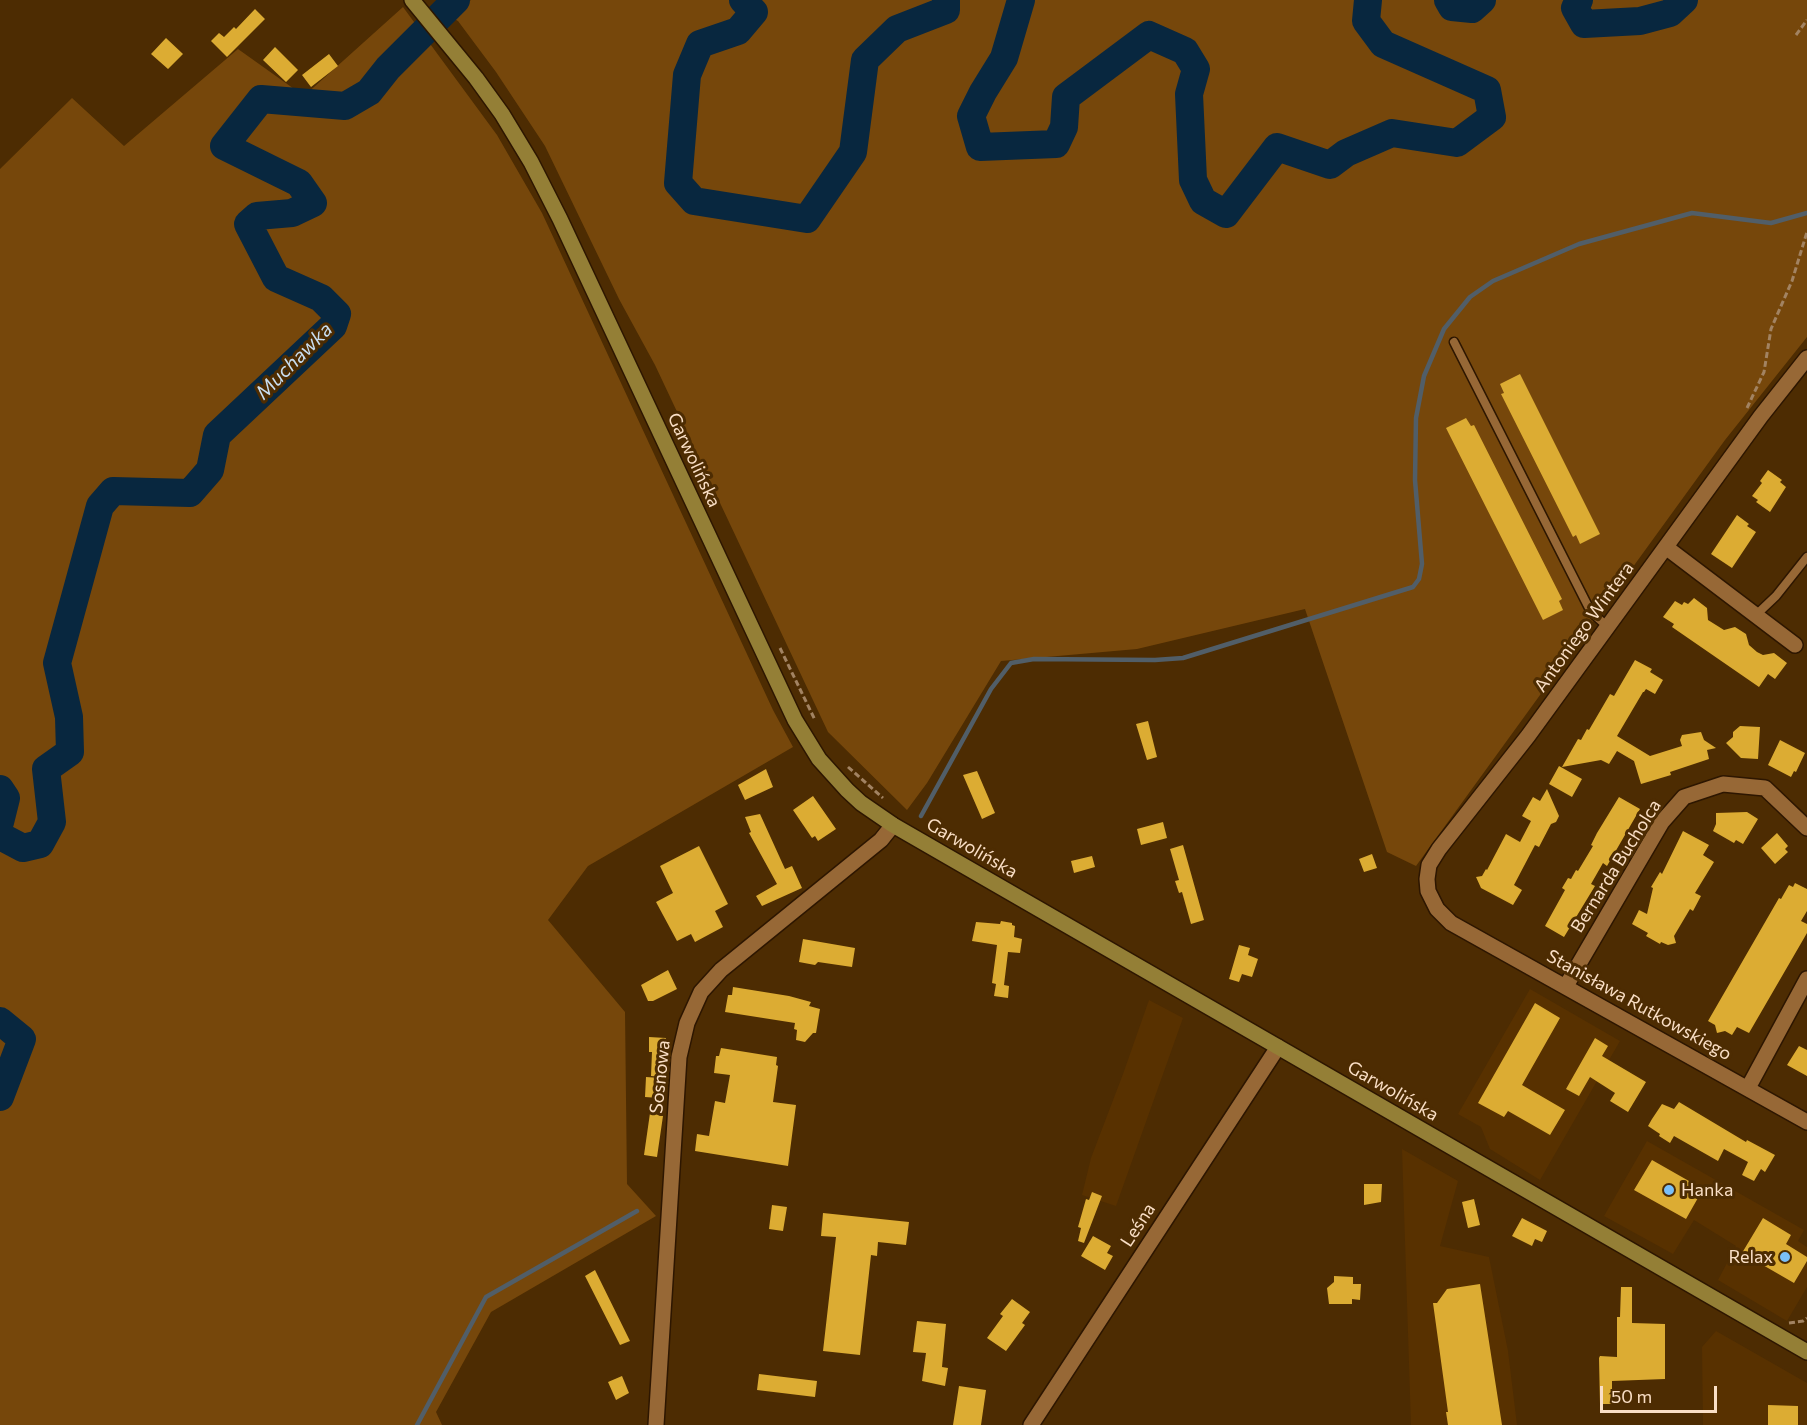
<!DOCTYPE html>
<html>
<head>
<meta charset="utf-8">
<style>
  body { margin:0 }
  #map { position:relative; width:1807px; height:1425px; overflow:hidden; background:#4d2c02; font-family:Commissioner,sans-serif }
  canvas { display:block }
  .scale { position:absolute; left:1600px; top:1386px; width:117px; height:27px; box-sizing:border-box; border:3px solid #fadfc6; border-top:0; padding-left:8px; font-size:18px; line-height:21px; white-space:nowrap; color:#fadfc6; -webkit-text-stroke:4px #4d2c02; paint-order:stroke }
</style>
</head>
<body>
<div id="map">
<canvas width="1807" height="1425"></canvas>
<div class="scale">50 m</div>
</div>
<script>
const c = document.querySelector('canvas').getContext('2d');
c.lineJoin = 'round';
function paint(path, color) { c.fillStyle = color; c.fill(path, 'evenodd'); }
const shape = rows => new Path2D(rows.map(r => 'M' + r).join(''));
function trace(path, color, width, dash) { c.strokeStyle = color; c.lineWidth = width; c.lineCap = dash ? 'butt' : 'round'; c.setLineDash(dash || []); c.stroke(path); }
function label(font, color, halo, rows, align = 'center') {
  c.font = font + ' Commissioner,sans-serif'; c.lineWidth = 6; c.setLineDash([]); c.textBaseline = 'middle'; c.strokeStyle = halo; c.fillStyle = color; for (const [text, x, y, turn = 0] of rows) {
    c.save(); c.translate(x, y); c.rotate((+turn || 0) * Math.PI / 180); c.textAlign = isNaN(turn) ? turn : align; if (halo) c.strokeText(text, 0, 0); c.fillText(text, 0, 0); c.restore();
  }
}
paint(shape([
  [1530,989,1620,1041,1540,1180,1490,1149,1481,1127,1458,1114],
  [1149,1000,1183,1018,1116,1206,1082,1195,1091,1158,1123,1074],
  [1647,1141,1804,1230,1798,1241,1807,1247,1807,1287,1787,1321,1718,1280,1736,1246,1694,1220,1673,1254,1604,1216],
  [1402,1149,1458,1181,1440,1246,1489,1257,1508,1351,1517,1425,1411,1425],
  [1716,1331,1807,1383,1807,1425,1703,1425,1702,1347]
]), '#583100');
paint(shape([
  [471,0,1807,0,1807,337,1725,440,1416,866,1387,852,1305,609,1137,649,1001,661,927,783,907,810,828,732,655,365,619,299,545,146,496,72,458,21,449,16],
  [403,7,497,135,542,213,773,710,793,747,588,866,548,920,625,1012,627,1184,656,1216,491,1312,436,1412,442,1425,0,1425,0,169,72,98,124,146,238,49,304,96]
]), '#76470b');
trace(shape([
  [921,816,991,689,1011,663,1034,659,1155,660,1183,658,1413,587,1419,579,1422,564,1415,480,1416,418,1424,376,1444,329,1470,297,1493,281,1579,244,1692,213,1771,223,1807,213],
  [417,1425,486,1297,637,1211]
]), '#515e68', 4.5);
trace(shape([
  [743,0,754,12,738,31,700,44,687,75,678,183,694,201,807,219,853,152,865,60,897,29,946,10,946,0],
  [1021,0,1004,58,983,92,971,116,980,147,1056,144,1064,127,1066,97,1149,35,1185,51,1196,69,1189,94,1193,180,1203,201,1226,214,1277,147,1330,165,1346,153,1392,133,1457,143,1492,117,1487,90,1383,44,1366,21,1368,0],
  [1448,0,1452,7,1472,9,1482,0],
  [1579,0,1575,8,1584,24,1640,21,1670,13,1684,0],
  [0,789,6,798,0,822],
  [0,836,23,848,40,844,52,822,46,769,70,752,69,717,57,663,100,506,113,491,190,493,210,470,217,435,333,326,337,314,321,298,276,278,248,224,257,216,292,213,313,203,299,183,224,146,261,99,345,106,369,92,388,68,456,0],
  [0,1021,22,1039,0,1097]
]), '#08273f', 28);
paint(shape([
  [255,9,265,19,227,57,211,41,219,33,224,37,234,27,236,29],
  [166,38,183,54,168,69,151,54],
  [275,47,298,70,286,82,263,60],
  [329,54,338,66,311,87,302,75],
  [1520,374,1600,534,1580,544,1576,535,1573,537,1501,394,1504,393,1500,384],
  [1466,418,1471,426,1474,425,1562,599,1559,601,1563,610,1543,620,1446,428],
  [1768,470,1782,480,1780,482,1786,487,1770,512,1756,502,1758,500,1752,496,1762,483,1760,481],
  [1737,515,1749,524,1747,526,1756,532,1732,568,1711,554],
  [1694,598,1707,608,1708,620,1724,630,1735,627,1746,634,1749,645,1757,652,1763,655,1774,653,1787,663,1775,679,1768,674,1759,687,1672,627,1674,624,1663,617,1675,601,1682,605,1684,602,1688,604],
  [1635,660,1652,669,1650,672,1663,680,1655,694,1646,689,1644,692,1643,692,1617,736,1650,756,1682,746,1680,740,1682,735,1701,732,1704,740,1716,748,1707,750,1709,759,1670,772,1671,775,1641,784,1634,761,1617,751,1609,764,1601,760,1562,767,1578,739,1581,740,1587,729,1589,730,1610,694,1614,696],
  [1148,721,1157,757,1147,760,1136,724],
  [1740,726,1760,727,1758,759,1741,758,1726,743,1733,737,1733,732],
  [1780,740,1805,753,1796,772,1794,771,1791,777,1768,765],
  [1559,766,1582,779,1572,797,1549,784],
  [766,769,773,787,745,800,738,785],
  [977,771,995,813,982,819,963,775],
  [1547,789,1559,816,1556,822,1551,824,1539,847,1535,845,1514,885,1522,890,1513,905,1481,888,1476,877,1482,876,1486,869,1487,870,1506,834,1520,842,1531,821,1522,816,1533,797,1540,801],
  [813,796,836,829,818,841,815,836,812,838,793,810],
  [1619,797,1640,809,1607,866,1603,863,1591,884,1595,886,1564,937,1545,926,1565,890,1562,888,1568,878,1571,879,1576,870,1578,871,1593,846,1591,845,1597,833],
  [1747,812,1758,819,1743,844,1736,840,1734,843,1713,831,1716,824,1716,813],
  [760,814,785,869,792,866,802,888,762,906,756,896,777,884,749,833,751,832,745,817],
  [1163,822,1167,838,1141,845,1137,829],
  [1683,831,1709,845,1703,855,1714,862,1695,893,1701,896,1693,911,1690,909,1674,936,1676,943,1668,945,1661,942,1660,944,1646,936,1648,933,1632,924,1639,910,1647,914,1653,888,1651,887,1660,872,1662,874],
  [1777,833,1788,846,1785,849,1788,852,1775,864,1761,848],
  [1183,845,1204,920,1191,924,1182,892,1179,893,1175,881,1179,880,1170,849],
  [699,846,728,904,715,911,723,927,695,942,691,934,677,941,656,902,673,893,660,866],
  [1372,854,1377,868,1364,872,1359,859],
  [1092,856,1095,867,1074,873,1071,861],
  [1795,883,1807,889,1807,911,1801,921,1807,924,1807,933,1749,1033,1737,1027,1732,1035,1725,1031,1717,1033,1715,1025,1708,1021,1779,898,1781,899,1789,885,1793,887],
  [1001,921,1012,923,1012,925,1015,926,1014,937,1022,939,1020,953,1008,952,1004,985,1009,986,1008,998,994,996,996,984,992,983,997,945,972,941,976,922,1000,924],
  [803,939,855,948,852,967,818,962,815,965,799,962],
  [1239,945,1250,948,1248,955,1258,959,1252,977,1242,974,1239,982,1229,979],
  [668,970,677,989,653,1001,648,1001,641,985],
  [733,987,789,996,811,1002,809,1006,820,1009,816,1033,813,1033,805,1042,796,1040,797,1030,794,1029,795,1023,725,1012,728,995,732,995],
  [1535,1003,1560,1018,1522,1085,1565,1110,1550,1135,1508,1111,1504,1117,1478,1103],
  [649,1037,666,1038,663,1077,651,1076,652,1052,649,1052],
  [1595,1038,1608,1046,1602,1056,1646,1082,1628,1112,1610,1101,1615,1093,1590,1077,1579,1096,1566,1089],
  [1799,1046,1807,1050,1807,1076,1787,1065],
  [721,1048,777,1057,776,1065,778,1066,773,1102,796,1105,788,1166,695,1151,697,1134,709,1136,715,1101,725,1103,730,1075,714,1073,716,1056,719,1056],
  [646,1077,660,1078,659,1098,645,1097],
  [1679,1102,1746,1142,1747,1140,1775,1155,1765,1172,1761,1169,1754,1181,1742,1175,1748,1162,1724,1149,1718,1161,1674,1136,1670,1143,1659,1136,1660,1134,1648,1126,1652,1119,1662,1104,1674,1109],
  [650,1113,663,1116,657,1157,644,1155],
  [1652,1160,1703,1189,1686,1219,1634,1190],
  [1364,1184,1382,1184,1381,1202,1364,1205],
  [1092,1192,1102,1196,1084,1243,1078,1241,1081,1228,1078,1227,1086,1199,1089,1200],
  [1474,1199,1480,1225,1468,1228,1462,1202],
  [772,1205,787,1207,783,1231,769,1229],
  [823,1213,909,1222,906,1245,878,1242,877,1256,871,1255,860,1355,823,1351,836,1237,821,1236],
  [1522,1218,1547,1231,1542,1242,1535,1239,1532,1246,1512,1236],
  [1763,1218,1791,1235,1786,1244,1807,1257,1807,1261,1794,1283,1742,1253],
  [1093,1236,1111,1246,1107,1253,1113,1256,1105,1270,1081,1256],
  [595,1270,630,1341,620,1345,585,1276],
  [1334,1276,1353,1277,1353,1284,1361,1284,1360,1300,1352,1299,1352,1304,1329,1304,1327,1288,1334,1282],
  [1480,1284,1502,1425,1448,1425,1446,1412,1448,1412,1433,1303,1437,1303,1447,1289],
  [1621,1287,1632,1287,1632,1323,1665,1324,1665,1379,1612,1381,1612,1404,1600,1404,1599,1358,1600,1356,1617,1357,1617,1317,1620,1317],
  [1012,1299,1030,1312,1022,1323,1025,1325,1006,1351,987,1338,1003,1316,1000,1314],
  [917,1321,946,1324,942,1367,948,1368,945,1386,922,1381,926,1353,913,1352],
  [759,1374,817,1381,815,1397,757,1390],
  [622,1376,629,1393,616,1400,608,1382],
  [959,1386,986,1390,981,1425,953,1425],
  [1768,1405,1798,1406,1798,1425,1768,1425]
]), '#dcac33');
const service = shape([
  [1454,342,1591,612,1608,627],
  [1756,615,1776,596,1807,557]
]);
const minor = shape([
  [1807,358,1761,416,1528,736,1439,849,1429,865,1427,879,1428,891,1437,909,1451,923,1807,1122],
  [1667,548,1795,645],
  [1566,986,1662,822,1684,797,1723,784,1765,788,1807,828],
  [1748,1088,1807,979],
  [656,1425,679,1057,687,1023,701,992,721,970,881,840,893,825],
  [1031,1425,1278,1047]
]);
const secondary = shape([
  [412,0,476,78,502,114,531,162,560,219,795,720,819,759,847,790,861,803,893,825,1807,1352]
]);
trace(service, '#2d1600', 11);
trace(minor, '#2d1600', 18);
trace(secondary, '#2d1600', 18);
trace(shape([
  [1796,35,1807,20],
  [1747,408,1764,372,1771,329,1792,281,1807,232],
  [780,648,815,720],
  [848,767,883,798],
  [1789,1323,1803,1321,1807,1318]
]), '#a28362', 3, [6, 3]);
trace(service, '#976836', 8);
trace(minor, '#976836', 15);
trace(secondary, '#947f36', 15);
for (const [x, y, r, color] of [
  [1669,1190,6,"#7abff8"],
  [1785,1257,6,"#7abff8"]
]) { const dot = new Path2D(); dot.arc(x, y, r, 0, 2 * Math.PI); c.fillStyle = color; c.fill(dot); trace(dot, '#4d2c02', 2); }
label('18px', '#fadfc6', '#4d2c02', [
  ["Garwolińska",694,460,65],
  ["Antoniego Wintera",1584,627,-54],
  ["Garwolińska",972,848,30],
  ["Bernarda Bucholca",1616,866,-58],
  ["Stanisława Rutkowskiego",1639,1005,29],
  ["Sosnowa",660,1077,-84],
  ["Garwolińska",1393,1091,30],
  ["Leśna",1138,1225,-57]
]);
label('18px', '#fadfc6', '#4d2c02', [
  ["Hanka",1681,1190],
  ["Relax",1773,1257,"right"]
], 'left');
label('italic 20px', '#c8ddf0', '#4d2c02', [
  ["Muchawka",294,361,-45]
]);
</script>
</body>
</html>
